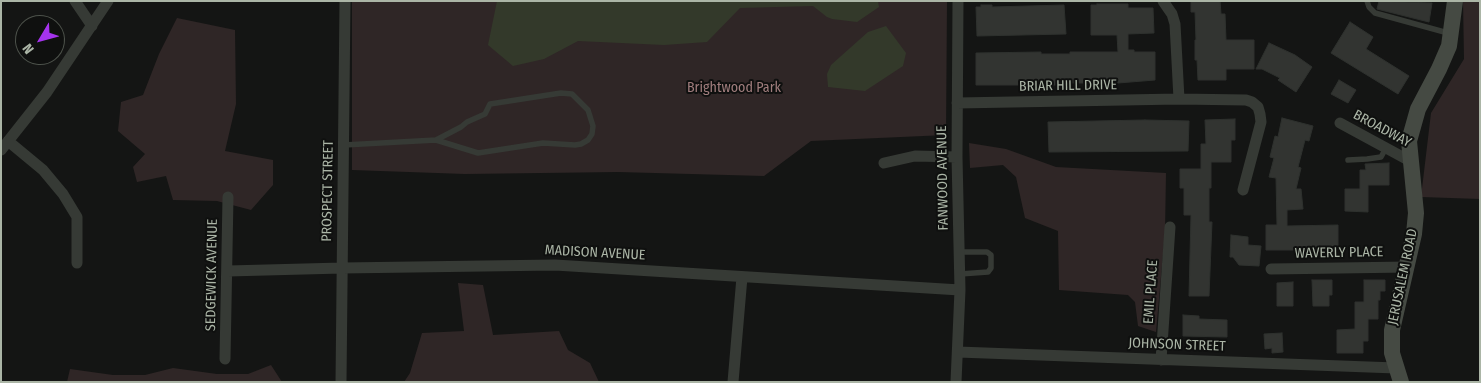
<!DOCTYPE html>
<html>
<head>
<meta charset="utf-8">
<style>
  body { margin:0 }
  #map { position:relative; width:1481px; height:383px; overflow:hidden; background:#141514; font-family:"Fira Sans Condensed",sans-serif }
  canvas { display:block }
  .frame { position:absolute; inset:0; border:2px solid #abb5a6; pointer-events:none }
  .north { position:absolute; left:15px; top:15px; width:50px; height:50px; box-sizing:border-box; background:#0f100f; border:1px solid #4d524b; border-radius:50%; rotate:233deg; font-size:14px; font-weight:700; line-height:20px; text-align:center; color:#abb5a6 }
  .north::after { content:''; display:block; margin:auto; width:18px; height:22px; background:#a533ee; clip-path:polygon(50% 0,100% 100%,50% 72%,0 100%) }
</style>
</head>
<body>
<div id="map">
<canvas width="1481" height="383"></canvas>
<div class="frame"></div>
<div class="north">N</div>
</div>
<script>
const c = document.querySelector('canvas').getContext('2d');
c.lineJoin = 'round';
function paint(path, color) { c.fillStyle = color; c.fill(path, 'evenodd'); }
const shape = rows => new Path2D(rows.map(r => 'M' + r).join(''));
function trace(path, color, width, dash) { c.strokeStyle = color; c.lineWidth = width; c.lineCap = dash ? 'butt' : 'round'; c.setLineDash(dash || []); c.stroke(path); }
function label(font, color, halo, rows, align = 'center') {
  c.font = font + ' "Fira Sans Condensed",sans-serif'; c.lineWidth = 4; c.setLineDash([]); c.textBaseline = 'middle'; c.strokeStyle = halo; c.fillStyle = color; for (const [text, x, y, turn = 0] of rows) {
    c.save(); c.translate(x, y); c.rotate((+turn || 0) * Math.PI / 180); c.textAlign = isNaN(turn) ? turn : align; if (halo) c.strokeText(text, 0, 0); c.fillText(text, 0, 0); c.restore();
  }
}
paint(shape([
  [352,1,947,1,946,135,811,141,764,176,618,172,465,174,352,170],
  [1463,1,1480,1,1480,199,1421,197,1431,113,1464,59],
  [177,18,235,30,236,104,225,151,273,160,273,185,251,210,217,201,173,200,166,176,137,182,133,167,145,154,118,131,121,102,143,95,159,54],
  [969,143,1006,149,1056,167,1166,173,1165,232,1156,332,1138,326,1135,302,1128,295,1059,290,1058,231,1025,218,1016,177,1003,165,970,168],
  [458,283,483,285,493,335,559,331,568,350,590,363,599,382,404,382,410,373,422,333,464,331],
  [271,365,282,382,67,382,70,369,113,375,145,375,173,368,217,374,248,374]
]), '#2f2626');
paint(shape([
  [497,1,878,1,879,7,857,22,832,19,827,17,813,6,740,8,707,42,664,45,578,41,544,59,513,66,488,45],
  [886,26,906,53,903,66,865,91,828,87,827,74,831,65,868,32]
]), '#33392a');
const building = shape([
  [1191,1,1220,1,1221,14,1225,14,1226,40,1254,40,1254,69,1226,69,1226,80,1198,80,1197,60,1195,60,1195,40,1196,40,1195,12,1191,12,1191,1],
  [1379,1,1432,3,1429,22,1377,9,1379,1],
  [1097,4,1128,4,1128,8,1153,8,1154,33,1128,34,1128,50,1134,50,1134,52,1155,52,1155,80,1118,83,1090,81,1090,83,1065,83,1065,85,976,85,976,53,1041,52,1041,54,1070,54,1070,52,1118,52,1117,35,1091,35,1091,5,1097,5,1097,4],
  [981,5,992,5,992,7,1064,5,1066,34,977,36,976,7,981,7,981,5],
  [1350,22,1373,37,1366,49,1409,76,1398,94,1331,53,1350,22],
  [1269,43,1295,55,1312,67,1296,92,1278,80,1280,78,1262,69,1256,69,1269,43],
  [1339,80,1356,90,1348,103,1331,94,1339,80],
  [1282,118,1313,126,1309,141,1305,140,1298,167,1301,168,1296,189,1301,189,1303,209,1287,210,1287,226,1338,225,1338,247,1330,247,1330,250,1266,250,1266,225,1277,225,1276,178,1269,177,1274,158,1270,157,1275,136,1278,137,1282,118],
  [1235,119,1235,140,1231,140,1231,162,1211,162,1211,188,1209,188,1209,222,1212,222,1209,296,1189,296,1191,215,1184,215,1184,188,1180,188,1180,169,1201,169,1201,144,1206,144,1205,120,1235,119],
  [1145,120,1189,121,1188,151,1049,152,1048,122,1145,120],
  [1389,163,1389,185,1368,185,1368,212,1345,211,1345,189,1360,189,1360,170,1366,170,1365,164,1389,163],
  [1231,235,1248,237,1248,245,1261,246,1259,266,1239,265,1233,257,1230,257,1231,235],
  [1312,280,1332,280,1332,295,1329,295,1329,306,1313,306,1312,280],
  [1364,280,1385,280,1385,291,1380,291,1380,300,1378,300,1378,319,1368,319,1368,341,1363,341,1363,353,1337,353,1337,330,1355,329,1355,302,1364,302,1364,280],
  [1293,282,1293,306,1277,306,1277,283,1293,282],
  [1183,315,1199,316,1199,319,1227,320,1227,337,1183,336,1183,315],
  [1282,333,1283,352,1272,353,1272,348,1265,349,1264,334,1282,333]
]);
paint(building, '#323431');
trace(building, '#2e312e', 1);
trace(shape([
  [1367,1,1369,7,1375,13,1448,33],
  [344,145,436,140,478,153,543,143,575,145,581,144,588,140,592,134,593,126,588,110,572,94,561,93,490,104,485,114,467,122,461,127,436,140],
  [1348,160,1367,159,1381,157,1386,148],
  [959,252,987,252,991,255,991,268,988,272,960,274]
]), '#363a35', 5.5);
trace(shape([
  [75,1,92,26],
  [1163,1,1172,14,1175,24,1179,99],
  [957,103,1179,99,1246,100,1252,102,1258,107,1260,114,1261,122,1243,190],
  [1340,123,1410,161],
  [8,141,43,170,63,194,77,217,77,263],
  [1,150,47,92,108,1],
  [884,163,915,156,957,157],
  [1271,269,1408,267],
  [228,271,342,268,555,265,960,290],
  [958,352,1396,368],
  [225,359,228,197],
  [1161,360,1170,227],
  [341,382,345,1],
  [733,382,742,277],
  [956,382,960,290,957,157,958,1]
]), '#363a35', 11);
trace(shape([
  [1401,382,1392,353,1392,330,1414,234,1416,213,1409,141,1418,109,1439,69,1449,46,1455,1]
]), '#454a43', 16);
label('14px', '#abb5a6', '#0f100f', [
  ["BRIAR HILL DRIVE",1068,86,-1],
  ["BROADWAY",1382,129,28],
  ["FANWOOD AVENUE",943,178,-91],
  ["PROSPECT STREET",328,191,-89],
  ["MADISON AVENUE",595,253,3],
  ["WAVERLY PLACE",1339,253,-1],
  ["SEDGEWICK AVENUE",212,275,-89],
  ["JERUSALEM ROAD",1403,277,-78],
  ["EMIL PLACE",1151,292,-86],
  ["JOHNSON STREET",1177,345,2]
]);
label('14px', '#a07d7d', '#0f100f', [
  ["Brightwood Park",734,88]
]);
</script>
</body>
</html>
